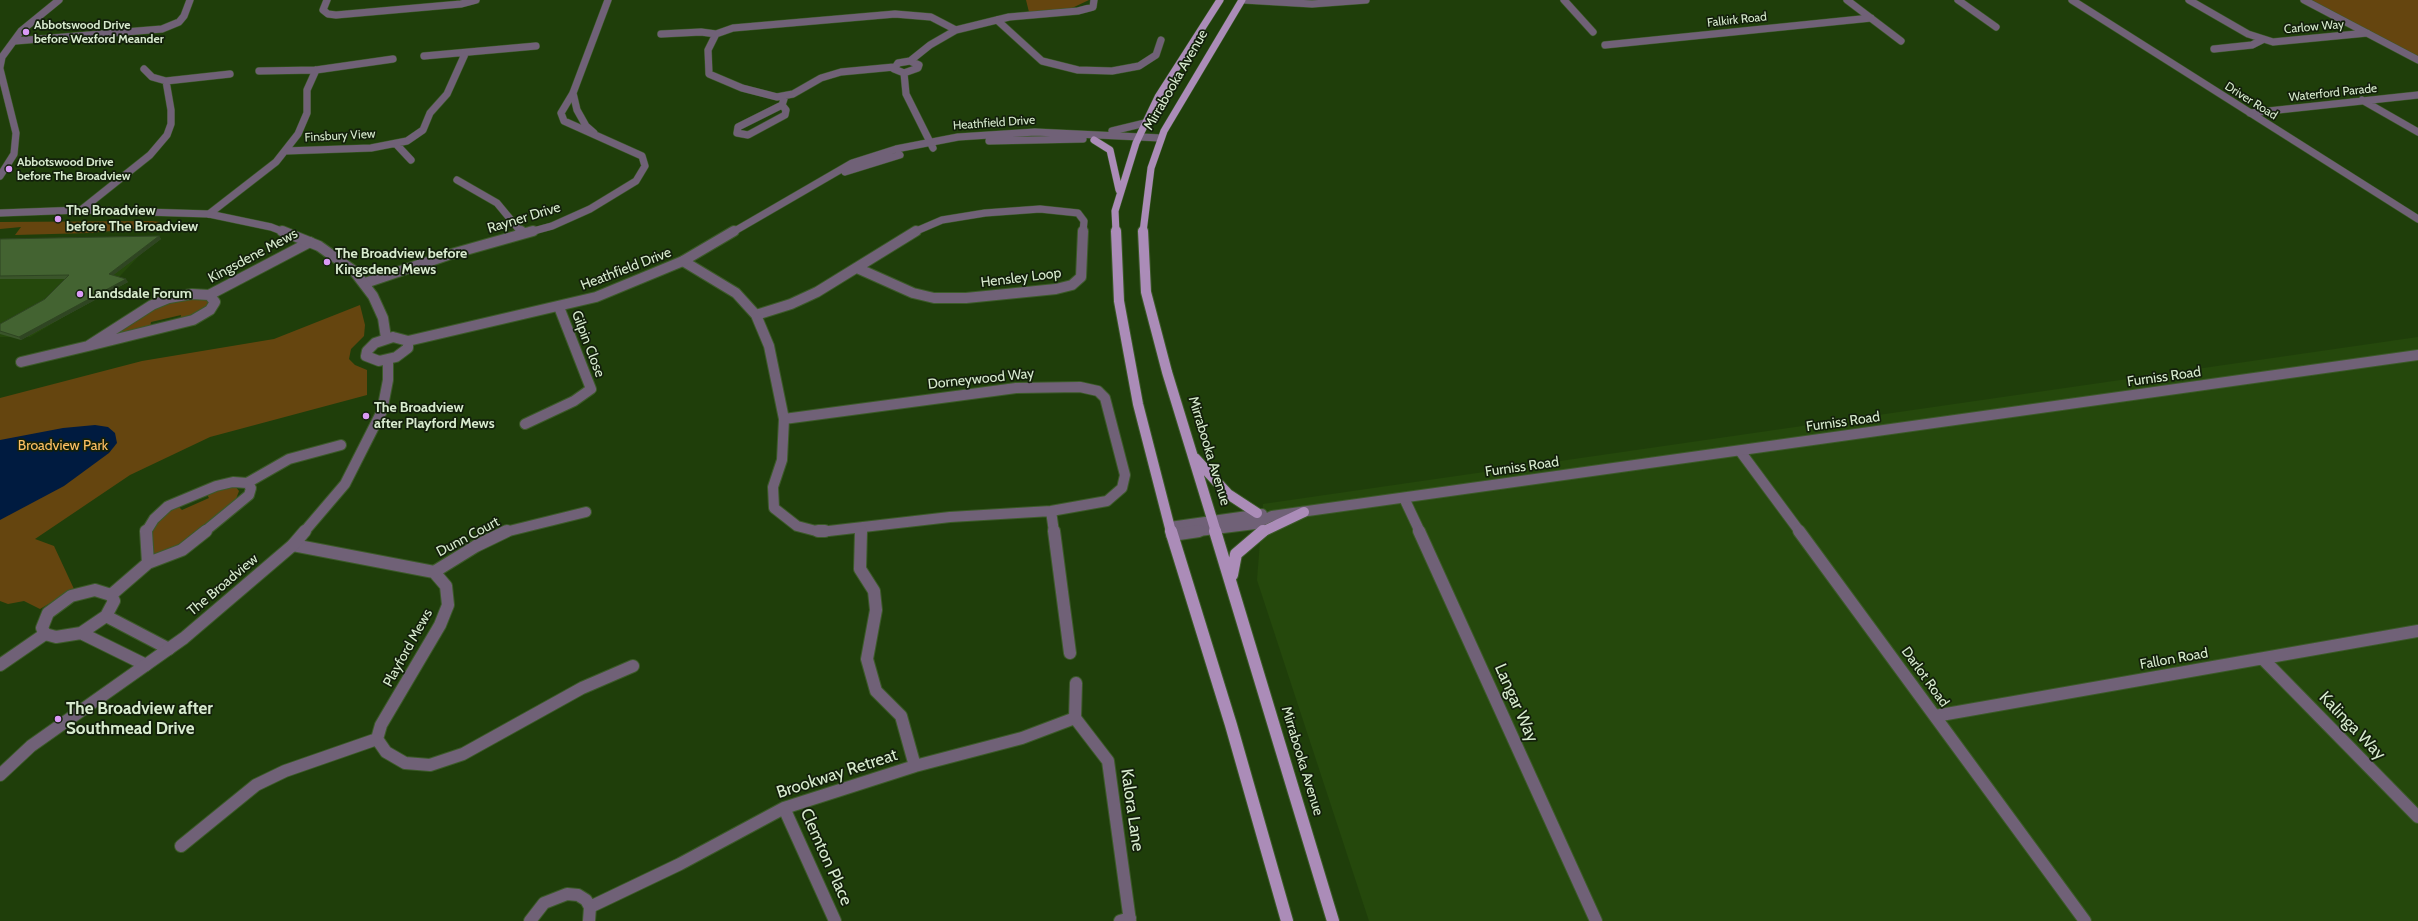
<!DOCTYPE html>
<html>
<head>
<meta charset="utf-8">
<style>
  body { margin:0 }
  canvas { display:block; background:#1f3e0a }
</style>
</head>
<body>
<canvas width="2418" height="921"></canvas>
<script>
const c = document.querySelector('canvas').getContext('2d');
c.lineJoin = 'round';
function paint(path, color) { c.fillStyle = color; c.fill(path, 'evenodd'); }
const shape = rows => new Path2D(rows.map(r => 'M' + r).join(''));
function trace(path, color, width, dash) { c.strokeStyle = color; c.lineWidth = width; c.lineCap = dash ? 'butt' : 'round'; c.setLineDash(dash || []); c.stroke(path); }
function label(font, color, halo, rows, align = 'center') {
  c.font = font + ' Cabin,sans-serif'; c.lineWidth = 3.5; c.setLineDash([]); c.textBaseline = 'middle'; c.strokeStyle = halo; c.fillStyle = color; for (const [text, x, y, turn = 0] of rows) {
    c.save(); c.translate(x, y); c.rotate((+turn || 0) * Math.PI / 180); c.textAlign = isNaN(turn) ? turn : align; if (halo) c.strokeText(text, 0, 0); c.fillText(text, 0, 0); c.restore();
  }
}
paint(shape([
  [153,241,104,293,30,337,0,337,0,243],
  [2418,337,2418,921,1369,921,1257,580,1263,504]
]), '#25480c');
paint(shape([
  [1026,0,1089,0,1072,8,1029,12],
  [2307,0,2418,0,2418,59],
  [152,221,161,222,144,228,89,233,15,235,21,227,0,229,0,222],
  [193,298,206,299,210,303,201,313,180,320,181,315,151,322,150,327,119,333,158,306],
  [360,305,365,325,364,336,351,349,349,359,355,365,367,370,367,395,210,437,130,475,35,539,54,546,74,589,40,609,24,601,8,604,0,601,0,398,142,361,274,339],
  [235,486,239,491,236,499,229,506,171,550,151,557,149,531,157,518,177,505,182,510,209,498,206,493]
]), '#65450f');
paint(shape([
  [95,425,108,427,115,433,117,443,109,453,64,486,0,520,0,440,63,428]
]), '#001b40');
const minorFar2 = shape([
  [327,0,323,10,328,14,336,15,461,4,476,0],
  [1244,0,1312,4,1366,0],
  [1564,0,1593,32],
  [1847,0,1901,41],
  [1958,0,1996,27],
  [2189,0,2248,34,2273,42,2367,33],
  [2304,0,2418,60],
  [997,20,1042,61,1078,70,1112,71,1139,66,1156,55,1161,40],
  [661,34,701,32,716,34],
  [15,41,162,29,179,22,184,16,190,0],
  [1605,45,1871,18],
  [2214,49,2252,45,2262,40],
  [424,56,536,46],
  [910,61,930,45,956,30,1009,17,1078,11,1093,7,1094,0],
  [910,61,919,65,918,68,904,73,894,69,898,63,910,61],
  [894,67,841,72,821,78,793,94,777,97,742,88,709,74,708,50,716,34,733,28,895,14,931,17,956,30],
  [144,69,152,77,166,81],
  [259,71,316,70,393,59],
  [904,73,906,94,933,148],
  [573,93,577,110,586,126,594,133],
  [2362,100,2418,132],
  [782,105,786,110,785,115,748,135,737,133,738,127,782,105],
  [782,105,785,96],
  [2250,113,2418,95],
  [396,144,411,160],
  [285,151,371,148,407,141,423,130,430,113,447,94,465,54],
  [457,180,497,203,521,232],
  [81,210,150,155,167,135,171,124,171,110,166,81,230,74],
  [209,214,276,162,298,134,307,113,307,90,316,70],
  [530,232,552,226,590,209,636,181,645,166,642,156,564,121,561,113,573,93,608,0],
  [914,232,942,220,985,213,1040,209,1078,213,1084,221,1083,232]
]);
const minorFar1 = shape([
  [521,231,522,233],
  [683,261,736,293,756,315,769,346,784,419],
  [857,268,913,293,934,298,966,298,1056,289,1072,285,1081,277,1083,231],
  [365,283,448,255,533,231],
  [192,294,209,295,215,302,210,310,193,320,88,346,152,305,169,298,192,294],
  [209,295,310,242],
  [756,315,791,304,817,292,916,231],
  [21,362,88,346],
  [1080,387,1098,391,1105,398,1125,475,1122,488,1107,501,1051,511,950,517,820,532,797,526,774,508,773,487,782,460,784,419,1016,388,1080,387],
  [525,424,574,401,591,389,559,307],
  [1740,451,1800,532],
  [247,483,289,459,341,445],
  [1404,498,1420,532],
  [1051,511,1054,532],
  [146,532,154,519,168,506,216,486,233,482,247,483,251,488,249,495,204,532],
  [505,532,586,512],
  [861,532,861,528]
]);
const minor = shape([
  [146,531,148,563],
  [818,531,825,531],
  [861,531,860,569,874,591,876,610,867,659,876,691,901,716,915,766],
  [1054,531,1070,653],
  [1419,531,1596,921],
  [1799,531,2085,921],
  [293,545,434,572,446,586,448,605,440,625,381,725,377,739,386,752,405,763,430,765,463,754,582,688,633,666],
  [148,563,182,550,206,531],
  [434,572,476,546,507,531],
  [95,590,111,595,114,601,106,616,81,633,56,637,45,634,42,628,48,613,71,596,95,590],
  [111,595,148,563],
  [106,616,169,649],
  [81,633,146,665],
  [2263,659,2418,817],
  [0,665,45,634],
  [1935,716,2418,631],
  [1075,718,1108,761,1130,921],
  [784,808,835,921],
  [181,846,256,785,285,771,377,739],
  [590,907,680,864,784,808,915,766,1022,738,1075,718,1076,683],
  [530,921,544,903,567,894,578,895,586,900,590,907,589,921],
  [1120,921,1130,918]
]);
const tertiaryFar2 = shape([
  [2072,0,2418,219],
  [0,67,2,57,21,31,59,0],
  [0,69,16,133,14,154,0,176],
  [1112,131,1145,123],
  [989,141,1083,139],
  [845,172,900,155],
  [0,213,81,210,209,214,271,227,284,232],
  [733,232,852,163,896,149,958,137,1035,132,1161,138]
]);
const tertiaryFar1 = shape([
  [282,231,319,246,354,271,373,296,383,318,386,338],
  [393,337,408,341,408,348,396,357,379,361,366,356,367,351,375,343,393,337],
  [408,341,596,297,683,261,734,231],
  [1170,527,1262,514],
  [304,532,345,484,382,411,388,380,388,360],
  [1191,532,1255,524,1272,516,2418,355]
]);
const tertiary = shape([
  [1172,535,1199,531],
  [0,775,31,746,184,638,293,545,305,531]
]);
const primaryFar2 = shape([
  [1094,140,1110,150,1119,190],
  [1116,232,1115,211,1136,143,1158,97,1220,0],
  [1143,232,1151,168,1164,131,1242,0]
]);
const primaryFar1 = shape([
  [1116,231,1119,301,1138,404,1171,532],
  [1143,231,1146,292,1167,372,1216,532],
  [1195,458,1228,494,1257,513],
  [1262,532,1304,512]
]);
const primary = shape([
  [1171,531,1231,725,1287,921],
  [1215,531,1333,921],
  [1232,575,1236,554,1263,531]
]);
trace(minorFar2, '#3c5a29', 8);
trace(minorFar1, '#3c5a29', 12);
trace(minor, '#3c5a29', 14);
trace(tertiaryFar2, '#3c5a29', 8);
trace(tertiaryFar1, '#3c5a29', 12);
trace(tertiary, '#3c5a29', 14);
trace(primaryFar2, '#3c5a29', 8);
trace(primaryFar1, '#3c5a29', 12);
trace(primary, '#3c5a29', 14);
trace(minorFar2, '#706177', 7);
trace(minorFar1, '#706177', 10);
trace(minor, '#706177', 12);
trace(tertiaryFar2, '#706177', 7);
trace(tertiaryFar1, '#706177', 10);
trace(tertiary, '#706177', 12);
trace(primaryFar2, '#ab8cb8', 7);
trace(primaryFar1, '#ab8cb8', 10);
trace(primary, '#ab8cb8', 12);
paint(shape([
  [159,236,161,239,113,275,128,282,21,340,0,334,0,324,45,299,66,279,0,279,0,239]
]), '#3a552a');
paint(shape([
  [159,236,161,239,111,277,109,274],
  [126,279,128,282,21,340,19,337]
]), '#2f4522');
const building = shape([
  [159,236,109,274,126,279,19,337,0,331,0,324,45,299,69,275,0,276,0,239,159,236]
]);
paint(building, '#436331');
trace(building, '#2f4522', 1);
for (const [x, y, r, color] of [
  [26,32,4,"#da9af6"],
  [9,169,4,"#da9af6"],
  [58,219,4,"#da9af6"],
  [327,262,4,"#da9af6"],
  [80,294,4,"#da9af6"],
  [366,416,4,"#da9af6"],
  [58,719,4,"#da9af6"]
]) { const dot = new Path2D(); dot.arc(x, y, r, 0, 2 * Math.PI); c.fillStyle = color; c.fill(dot); trace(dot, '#13200b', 1.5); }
label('12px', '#d7eace', '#13200b', [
  ["Falkirk Road",1737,20,-6],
  ["Carlow Way",2314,27,-5],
  ["Waterford Parade",2333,93,-6],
  ["Driver Road",2251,101,32],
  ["Heathfield Drive",994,123,-4],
  ["Finsbury View",340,136,-3]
]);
label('bold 12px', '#d7eace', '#13200b', [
  ["Abbotswood Drive",34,25],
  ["before Wexford Meander",34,39],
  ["Abbotswood Drive",17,162],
  ["before The Broadview",17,176]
], 'left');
label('14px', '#d7eace', '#13200b', [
  ["Mirrabooka Avenue",1176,80,-60],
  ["Rayner Drive",524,218,-17],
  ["Kingsdene Mews",253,256,-28],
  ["Heathfield Drive",626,269,-21],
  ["Hensley Loop",1021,278,-7],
  ["Gilpin Close",588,344,69],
  ["Furniss Road",2164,377,-8],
  ["Dorneywood Way",981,379,-6],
  ["Furniss Road",1843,422,-8],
  ["Mirrabooka Avenue",1209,451,73],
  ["Furniss Road",1522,467,-8],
  ["Dunn Court",468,537,-28],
  ["The Broadview",223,585,-40],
  ["Playford Mews",408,648,-61],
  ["Fallon Road",2174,659,-10],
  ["Darlot Road",1925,677,54],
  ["Mirrabooka Avenue",1302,761,73]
]);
label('bold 14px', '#d7eace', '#13200b', [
  ["The Broadview",66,211],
  ["before The Broadview",66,227],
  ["The Broadview before",335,254],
  ["Kingsdene Mews",335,270],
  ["Landsdale Forum",88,294],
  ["The Broadview",374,408],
  ["after Playford Mews",374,424]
], 'left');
label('14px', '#fec064', '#13200b', [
  ["Broadview Park",63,446]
]);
label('17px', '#d7eace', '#13200b', [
  ["Langar Way",1516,703,66],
  ["Kalinga Way",2352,726,46],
  ["Brookway Retreat",837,774,-18],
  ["Kalora Lane",1132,810,82],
  ["Clemton Place",826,857,66]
]);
label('bold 17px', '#d7eace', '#13200b', [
  ["The Broadview after",66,709],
  ["Southmead Drive",66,729]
], 'left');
</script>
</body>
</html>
